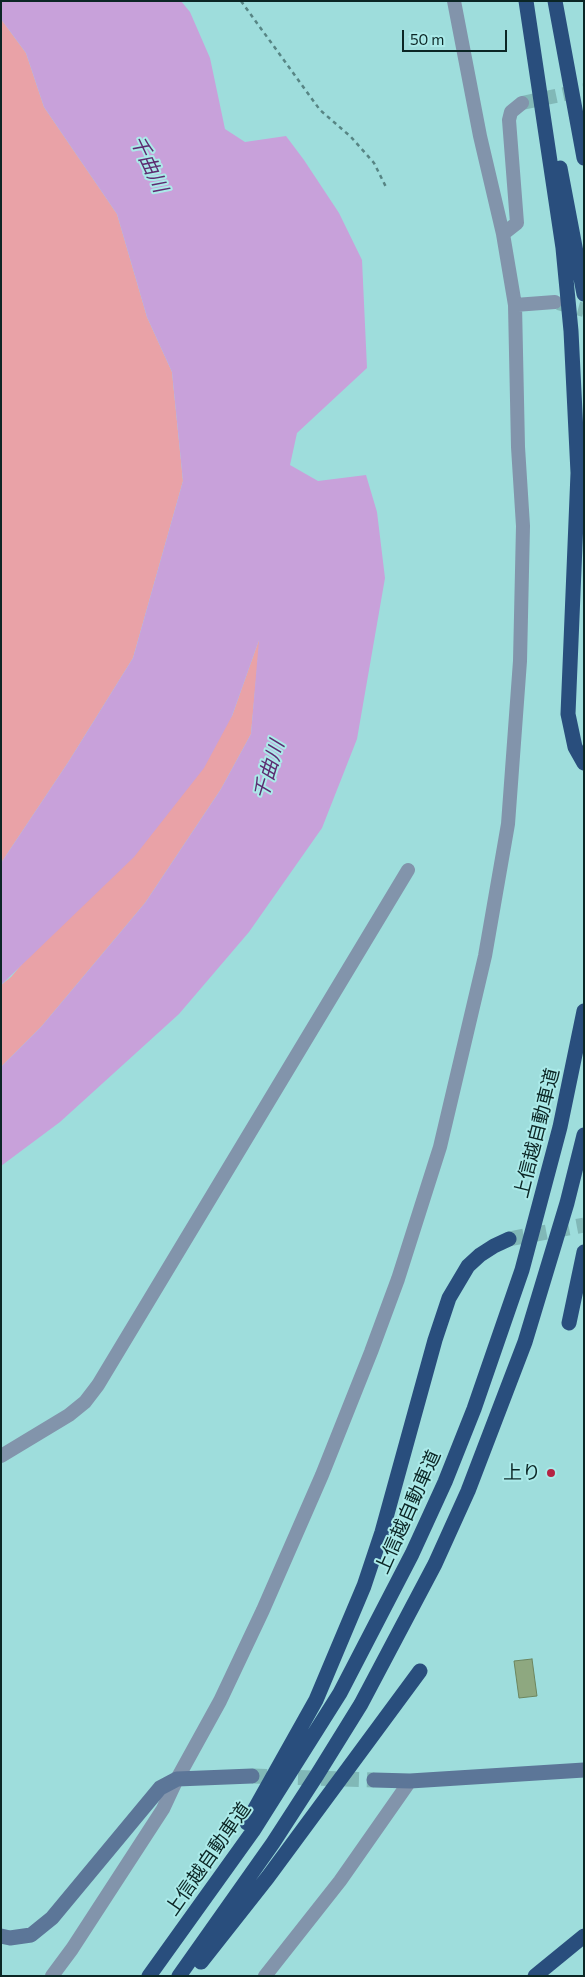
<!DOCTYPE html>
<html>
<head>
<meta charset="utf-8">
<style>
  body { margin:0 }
  #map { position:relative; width:585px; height:1977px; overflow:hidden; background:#9edddc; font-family:Commissioner,sans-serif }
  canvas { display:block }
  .frame { position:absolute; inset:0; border:2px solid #0b2625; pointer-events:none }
  .scale { position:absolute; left:402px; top:30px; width:105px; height:22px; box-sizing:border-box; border:2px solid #0b2625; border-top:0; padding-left:6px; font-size:15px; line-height:18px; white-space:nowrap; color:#0b2625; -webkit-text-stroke:4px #abeae9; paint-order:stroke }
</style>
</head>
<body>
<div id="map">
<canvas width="585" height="1977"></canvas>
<div class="frame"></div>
<div class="scale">50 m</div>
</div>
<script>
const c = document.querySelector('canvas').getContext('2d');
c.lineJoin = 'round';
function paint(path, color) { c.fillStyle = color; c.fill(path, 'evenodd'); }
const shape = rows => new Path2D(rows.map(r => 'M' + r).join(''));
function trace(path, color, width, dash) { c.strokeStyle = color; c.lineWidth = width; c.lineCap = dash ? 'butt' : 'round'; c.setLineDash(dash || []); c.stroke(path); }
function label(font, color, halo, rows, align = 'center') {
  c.font = font + ' Commissioner,"Noto Sans JP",sans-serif'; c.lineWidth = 4; c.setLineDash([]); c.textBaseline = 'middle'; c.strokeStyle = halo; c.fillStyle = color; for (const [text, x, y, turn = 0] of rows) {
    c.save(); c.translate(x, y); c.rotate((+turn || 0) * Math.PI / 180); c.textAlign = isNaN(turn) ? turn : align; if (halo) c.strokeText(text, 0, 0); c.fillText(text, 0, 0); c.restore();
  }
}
paint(shape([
  [1,19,26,53,44,107,117,214,147,317,172,372,183,481,133,658,69,761,1,863],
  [260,637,251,734,221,789,145,903,41,1027,1,1067,1,985,11,977,232,716]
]), '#e9a2a7');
paint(shape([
  [1,1,181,1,190,12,210,58,225,129,245,142,286,136,304,160,339,213,362,260,367,368,297,433,290,465,318,481,366,475,377,512,385,578,357,739,322,828,249,932,179,1014,60,1122,1,1166,1,1067,41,1027,145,903,221,789,251,734,259,640,232,716,204,768,134,857,1,985,1,863,69,761,133,658,183,481,172,372,147,317,117,214,44,107,26,53,1,19]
]), '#c8a1da');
const building = shape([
  [532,1659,537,1696,519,1698,514,1661,532,1659]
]);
paint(building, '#8ea880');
trace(building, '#6c855e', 1);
trace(shape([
  [522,103,584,90],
  [558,303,584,310]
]), '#81b8b7', 14, [14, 7]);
trace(shape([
  [252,1776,374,1780]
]), '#81b8b7', 15, [15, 8]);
trace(shape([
  [509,1239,584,1225]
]), '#81b8b7', 15, [15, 8]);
trace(shape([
  [241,1,320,110,351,137,374,163,386,187]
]), '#578584', 2.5, [4, 4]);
trace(shape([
  [503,234,517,223,509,120,511,112,522,103],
  [515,305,555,302],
  [1,1456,69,1415,85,1402,98,1385,408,870],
  [52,1976,72,1949,163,1809,177,1779,220,1701,263,1610,322,1475,371,1352,398,1279,440,1147,485,956,508,824,520,661,523,526,518,447,515,305,503,234,480,136,454,1],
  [265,1976,340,1881,410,1781]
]), '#8294ab', 14);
trace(shape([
  [374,1780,410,1781,584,1770],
  [1,1936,10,1938,31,1935,52,1918,160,1788,177,1779,252,1776]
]), '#5c7698', 15);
trace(shape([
  [526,1,563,248,571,331,578,473,568,714,575,747,584,763],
  [555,1,584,158],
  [560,168,584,294],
  [569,1323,584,1252],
  [247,1823,316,1700,364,1586,382,1532,435,1340,449,1298,468,1266,480,1255,494,1246,509,1239],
  [201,1962,268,1877,420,1671],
  [149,1976,253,1831,340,1693,412,1554,445,1482,474,1409,522,1270,560,1127,584,1011],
  [179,1976,273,1843,317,1775,361,1704,435,1564,468,1491,525,1342,567,1203,584,1135],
  [535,1976,584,1936]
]), '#294e7d', 15);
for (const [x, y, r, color] of [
  [551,1473,5,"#b52343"]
]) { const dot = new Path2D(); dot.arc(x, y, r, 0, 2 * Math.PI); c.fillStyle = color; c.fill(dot); trace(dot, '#abeae9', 2); }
label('19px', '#0b2625', '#abeae9', [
  ["上信越自動車道",537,1133,-76],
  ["上信越自動車道",408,1512,-66],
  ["上信越自動車道",208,1859,-55]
]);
label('19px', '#0b2625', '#abeae9', [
  ["上り",541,1473]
], 'right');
label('italic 20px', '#5d2d71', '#abeae9', [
  ["千曲川",149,164,65],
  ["千曲川",269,770,-73]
]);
</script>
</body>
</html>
